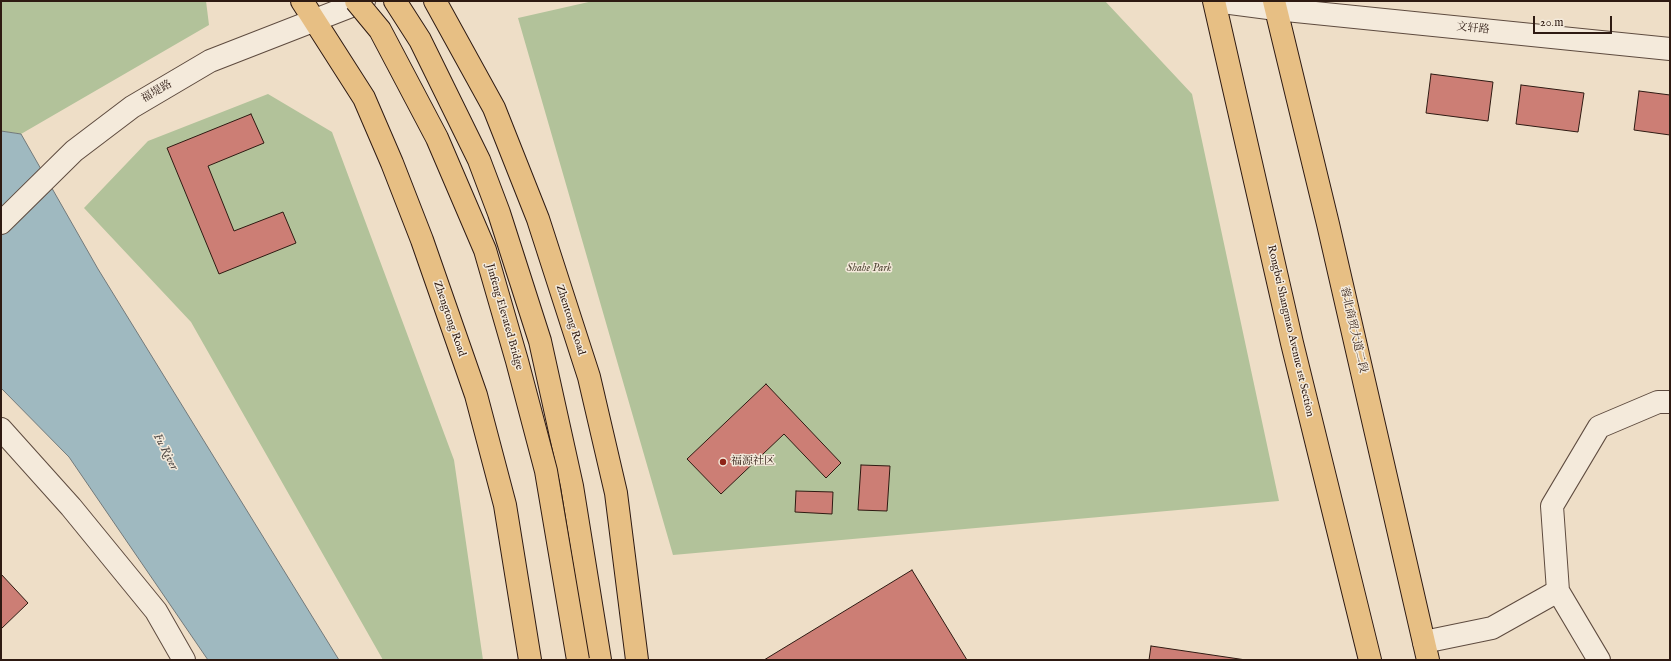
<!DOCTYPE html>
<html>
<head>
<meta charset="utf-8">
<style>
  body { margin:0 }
  #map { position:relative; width:1671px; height:661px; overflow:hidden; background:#eedec7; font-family:"IM FELL English",serif }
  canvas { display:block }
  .frame { position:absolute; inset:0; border:2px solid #2e1a12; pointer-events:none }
  .scale { position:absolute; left:1533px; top:16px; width:79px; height:18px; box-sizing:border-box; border:2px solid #2e1a12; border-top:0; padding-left:5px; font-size:12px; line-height:14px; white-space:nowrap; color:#2e1a12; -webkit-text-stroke:3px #f4eadb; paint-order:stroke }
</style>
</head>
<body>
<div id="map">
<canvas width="1671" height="661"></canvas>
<div class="frame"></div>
<div class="scale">20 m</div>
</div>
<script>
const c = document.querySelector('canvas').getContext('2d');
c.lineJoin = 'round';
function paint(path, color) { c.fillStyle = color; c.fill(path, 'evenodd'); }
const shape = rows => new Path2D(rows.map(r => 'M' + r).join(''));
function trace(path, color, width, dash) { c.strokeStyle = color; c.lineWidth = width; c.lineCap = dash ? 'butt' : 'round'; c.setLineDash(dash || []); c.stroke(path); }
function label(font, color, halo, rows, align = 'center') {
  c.font = font + ' "IM FELL English","Noto Serif SC",serif'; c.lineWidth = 3; c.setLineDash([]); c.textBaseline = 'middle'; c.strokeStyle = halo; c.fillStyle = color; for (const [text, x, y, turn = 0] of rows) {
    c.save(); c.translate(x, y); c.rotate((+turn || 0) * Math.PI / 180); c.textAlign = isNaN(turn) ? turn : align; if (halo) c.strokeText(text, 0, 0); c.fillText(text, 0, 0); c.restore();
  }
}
paint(shape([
  [1,1,206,1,209,25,21,134,1,131],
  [593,1,1105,1,1192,94,1279,501,673,555,518,18],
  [268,94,332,132,454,460,483,660,383,660,191,322,84,208,148,141]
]), '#b2c29a');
const water = shape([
  [1,131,21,134,98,269,339,660,208,660,69,457,1,388,1,131]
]);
paint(water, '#9fb9c0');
trace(water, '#72797a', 1);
const building = shape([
  [1431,74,1493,82,1488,121,1426,113,1431,74],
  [1521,85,1584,93,1578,132,1516,124,1521,85],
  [1639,91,1670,95,1670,135,1634,130,1639,91],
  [251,114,264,143,208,166,234,231,283,212,296,243,219,274,167,148,251,114],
  [766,384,841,463,826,478,784,434,721,494,687,459,766,384],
  [861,465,890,466,887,511,858,510,861,465],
  [796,491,833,492,832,514,795,512,796,491],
  [912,570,967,660,764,660,912,570],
  [1,574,28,603,1,629,1,574],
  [1151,646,1246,660,1149,660,1151,646]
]);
paint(building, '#cc7e75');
trace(building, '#2e1a12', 1);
const minor = shape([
  [1215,1,1276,9,1670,49],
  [1,223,74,151,132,107,210,61,364,1],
  [1,429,71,507,156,611,184,660],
  [1424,642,1492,628,1558,591],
  [1599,660,1558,591,1552,506,1599,427,1658,402,1670,402]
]);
const major = shape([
  [302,1,364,98,392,163,422,240,476,395,505,505,530,660],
  [435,1,494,108,538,219,589,377,616,493,637,660],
  [1214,1,1292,343,1370,660],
  [1274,1,1328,224,1428,660]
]);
const highway = shape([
  [395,1,420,40,479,160,499,213,540,341,572,486,600,660]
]);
trace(minor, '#5e4b3f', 24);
trace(major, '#2e1a12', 24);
trace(highway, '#2e1a12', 24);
trace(minor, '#f4eadb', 22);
trace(major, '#e7bf84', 22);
trace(highway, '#e7bf84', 22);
const highwayBridge = shape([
  [356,1,380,30,437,138,485,250,517,361,546,471,578,660]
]);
trace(highwayBridge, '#2e1a12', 24, []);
trace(highwayBridge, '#e7bf84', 22);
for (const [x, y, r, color] of [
  [723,462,4,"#8f2418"]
]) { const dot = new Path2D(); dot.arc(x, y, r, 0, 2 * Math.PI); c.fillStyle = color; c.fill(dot); trace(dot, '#f4eadb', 1.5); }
label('11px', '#2e1a12', '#f4eadb', [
  ["文轩路",1473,29,6],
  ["福堤路",157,92,-30],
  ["Jinfeng Elevated Bridge",504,317,74],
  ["Zhengtong Road",449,319,71],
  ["Zhentong Road",570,320,72],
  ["蓉北商贸大道二段",1353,330,77],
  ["Rongbei Shangmao Avenue 1st Section",1290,331,77]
]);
label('italic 11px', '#564c3b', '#f4eadb', [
  ["Shahe Park",869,269]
]);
label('11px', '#2e1a12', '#f4eadb', [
  ["福源社区",731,462]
], 'left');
label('italic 12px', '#504a46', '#f4eadb', [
  ["Fu River",165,452,62]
]);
</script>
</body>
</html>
